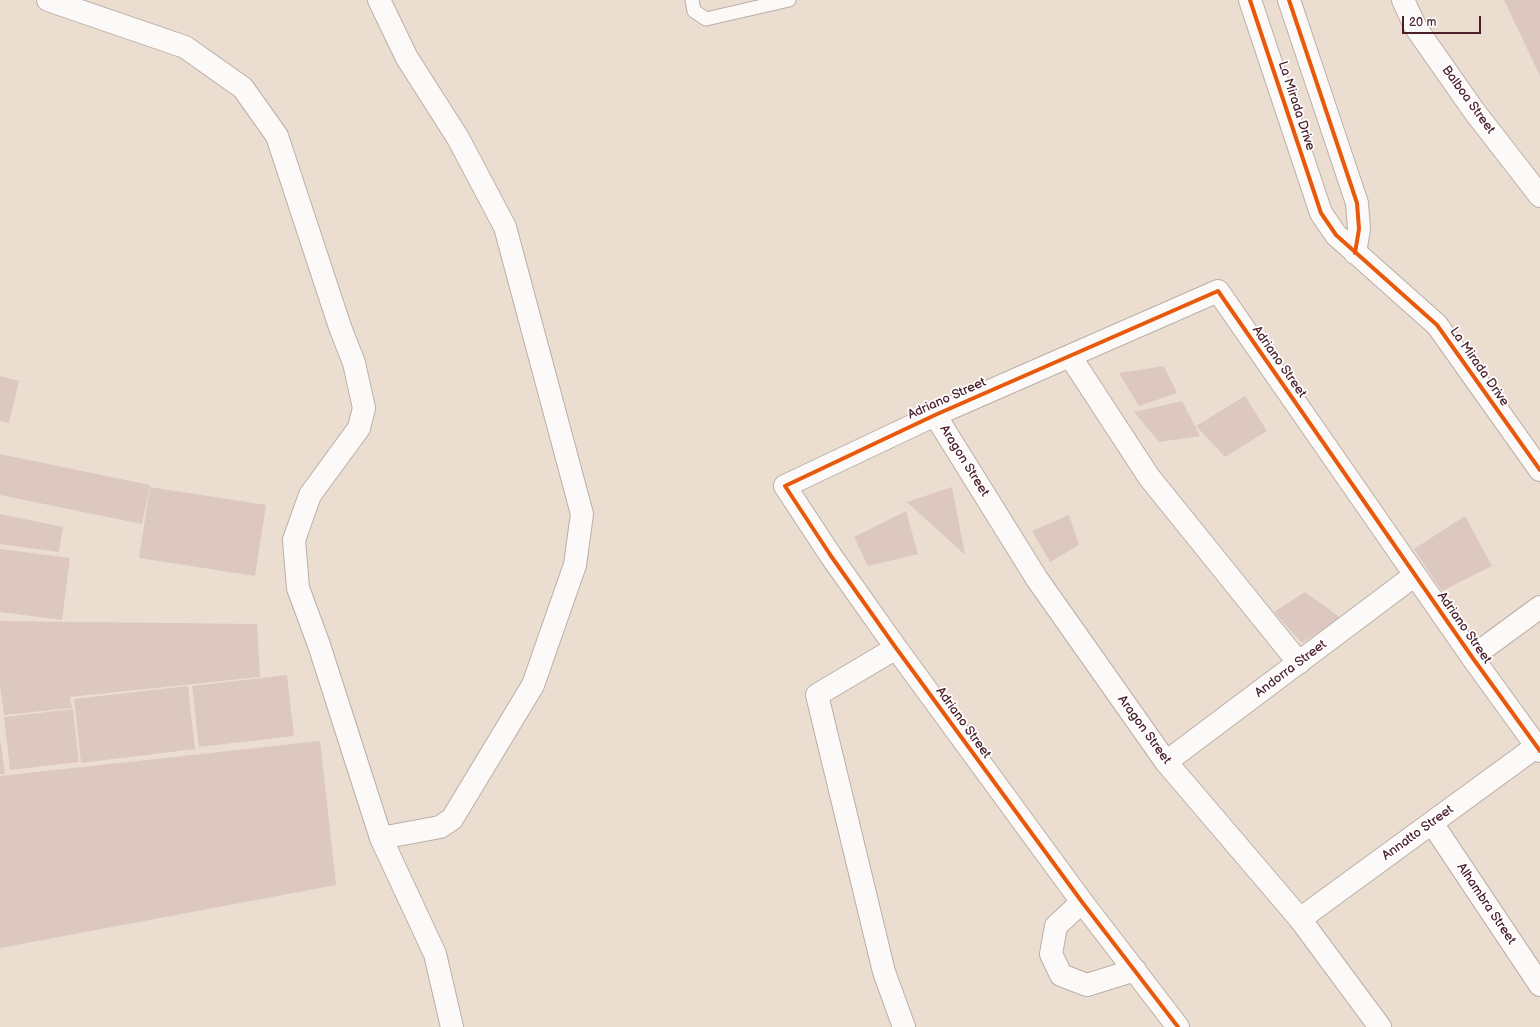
<!DOCTYPE html>
<html>
<head>
<meta charset="utf-8">
<style>
  body { margin:0 }
  #map { position:relative; width:1540px; height:1027px; overflow:hidden; background:#ebded0; font-family:"Balsamiq Sans",sans-serif }
  canvas { display:block }
  .scale { position:absolute; left:1402px; top:16px; width:79px; height:18px; box-sizing:border-box; border:2px solid #4a1f2b; border-top:0; padding-left:5px; font-size:12px; line-height:14px; white-space:nowrap; color:#4a1f2b; -webkit-text-stroke:3px #fff; paint-order:stroke }
</style>
</head>
<body>
<div id="map">
<canvas width="1540" height="1027"></canvas>
<div class="scale">20 m</div>
</div>
<script>
const c = document.querySelector('canvas').getContext('2d');
c.lineJoin = 'round';
function paint(path, color) { c.fillStyle = color; c.fill(path, 'evenodd'); }
const shape = rows => new Path2D(rows.map(r => 'M' + r).join(''));
function trace(path, color, width, dash) { c.strokeStyle = color; c.lineWidth = width; c.lineCap = dash ? 'butt' : 'round'; c.setLineDash(dash || []); c.stroke(path); }
function label(font, color, halo, rows, align = 'center') {
  c.font = font + ' "Balsamiq Sans",sans-serif'; c.lineWidth = 3.5; c.setLineDash([]); c.textBaseline = 'middle'; c.strokeStyle = halo; c.fillStyle = color; for (const [text, x, y, turn = 0] of rows) {
    c.save(); c.translate(x, y); c.rotate((+turn || 0) * Math.PI / 180); c.textAlign = isNaN(turn) ? turn : align; if (halo) c.strokeText(text, 0, 0); c.fillText(text, 0, 0); c.restore();
  }
}
paint(shape([
  [1504,0,1540,0,1540,76],
  [1164,366,1177,393,1139,406,1119,373],
  [0,376,19,381,9,423,0,421],
  [1245,396,1267,431,1225,457,1196,426],
  [1182,401,1200,436,1159,442,1134,412],
  [0,454,150,485,142,524,0,495],
  [150,487,266,505,255,576,139,558],
  [952,487,965,555,907,502],
  [906,511,918,554,868,566,854,537],
  [0,514,63,527,59,552,0,544],
  [1069,515,1079,545,1050,562,1032,531],
  [1465,516,1492,566,1442,591,1414,549],
  [0,549,70,558,62,620,0,612],
  [1305,592,1341,618,1302,643,1274,612],
  [0,621,257,624,260,677,70,697,72,708,4,715,0,684],
  [287,675,294,736,199,747,192,686],
  [188,686,195,749,81,763,74,699],
  [73,709,79,762,10,770,4,717],
  [320,741,336,885,0,948,0,776],
  [1,743,5,774,0,774,0,744]
]), '#dcc8c0');
const lane = shape([
  [692,0,694,11,706,19,789,0]
]);
const street = shape([
  [48,0,185,47,243,88,277,136,340,327,354,363,364,408,359,428,310,495,294,540,298,588,319,645,381,838,435,954,452,1027],
  [379,0,407,58,458,138,505,227,582,514,575,565,533,685,452,819,440,827,381,838],
  [1250,0,1321,213,1336,235,1437,325,1540,470],
  [1289,0,1357,203,1359,229,1355,253],
  [1403,0,1416,28,1474,111,1540,196],
  [1070,356,1149,477,1299,663],
  [935,415,1037,579,1166,762,1300,919,1380,1027],
  [896,648,817,695,884,972,904,1027],
  [1472,657,1540,607],
  [1166,762,1415,575],
  [1432,823,1540,985],
  [1082,902,1056,926,1051,954,1061,975,1087,985,1135,970],
  [1300,919,1537,746],
  [1178,1027,1082,902,896,648,831,556,785,486,935,415,1218,291,1472,657,1540,751]
]);
trace(lane, '#bbaea7', 15);
trace(street, '#bbaea7', 24);
trace(lane, '#fcfaf8', 13);
trace(street, '#fcfaf8', 22);
trace(shape([
  [1250,0,1321,213,1336,235,1437,325,1540,470],
  [1289,0,1357,203,1359,229,1355,253],
  [1178,1027,1082,902,896,648,831,556,785,486,935,415,1218,291,1472,657,1540,751]
]), '#e8590c', 4);
label('13px', '#4a1f2b', '#fff', [
  ["Balboa Street",1468,100,54],
  ["La Mirada Drive",1296,106,72],
  ["Adriano Street",1279,362,55],
  ["La Mirada Drive",1479,367,55],
  ["Adriano Street",947,399,-24],
  ["Aragon Street",964,461,58],
  ["Adriano Street",1464,628,55],
  ["Andorra Street",1291,669,-37],
  ["Adriano Street",963,723,54],
  ["Aragon Street",1144,730,54],
  ["Annatto Street",1418,833,-36],
  ["Alhambra Street",1486,904,56]
]);
</script>
</body>
</html>
